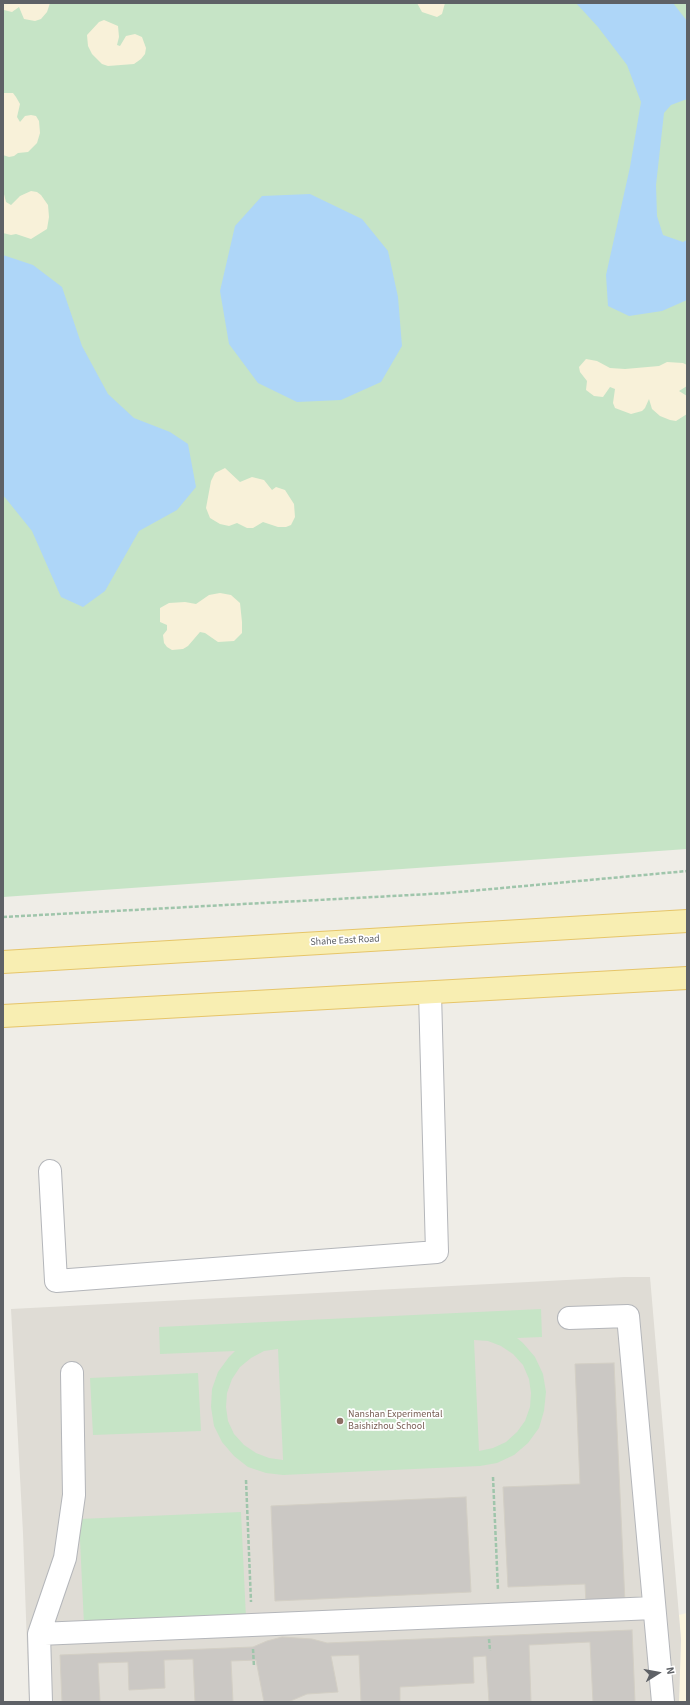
<!DOCTYPE html>
<html>
<head>
<meta charset="utf-8">
<style>
  body { margin:0 }
  #map { position:relative; width:690px; height:1705px; overflow:hidden; background:#efede7; font-family:"Source Sans 3",sans-serif }
  canvas { display:block }
  .frame { position:absolute; inset:0; border:4px solid #5e6166; pointer-events:none }
  .north { position:absolute; left:638px; top:1653px; width:40px; height:40px; -webkit-text-stroke:3px #fff; paint-order:stroke; rotate:79deg; font-size:11px; font-weight:700; line-height:16px; text-align:center; color:#5e6166 }
  .north::after { content:''; display:block; margin:auto; width:14px; height:18px; background:#5e6166; clip-path:polygon(50% 0,100% 100%,50% 72%,0 100%) }
</style>
</head>
<body>
<div id="map">
<canvas width="690" height="1705"></canvas>
<div class="frame"></div>
<div class="north">N</div>
</div>
<script>
const c = document.querySelector('canvas').getContext('2d');
c.lineJoin = 'round';
function paint(path, color) { c.fillStyle = color; c.fill(path, 'evenodd'); }
const shape = rows => new Path2D(rows.map(r => 'M' + r).join(''));
function trace(path, color, width, dash) { c.strokeStyle = color; c.lineWidth = width; c.lineCap = dash ? 'butt' : 'round'; c.setLineDash(dash || []); c.stroke(path); }
function label(font, color, halo, rows, align = 'center') {
  c.font = font + ' "Source Sans 3",sans-serif'; c.lineWidth = 3.5; c.setLineDash([]); c.textBaseline = 'middle'; c.strokeStyle = halo; c.fillStyle = color; for (const [text, x, y, turn = 0] of rows) {
    c.save(); c.translate(x, y); c.rotate((+turn || 0) * Math.PI / 180); c.textAlign = isNaN(turn) ? turn : align; if (halo) c.strokeText(text, 0, 0); c.fillText(text, 0, 0); c.restore();
  }
}
paint(shape([
  [687,1613,687,1702,679,1702,681,1639,679,1615]
]), '#fbf5df');
paint(shape([
  [624,1277,650,1277,681,1639,679,1702,29,1702,23,1533,11,1309]
]), '#dfdcd5');
paint(shape([
  [3,3,687,3,687,849,3,897],
  [541,1309,542,1337,517,1338,523,1343,535,1357,543,1374,546,1392,544,1411,539,1428,528,1443,514,1455,497,1463,480,1466,283,1475,266,1473,248,1467,234,1456,222,1442,214,1426,211,1407,212,1389,218,1372,229,1357,235,1351,160,1354,159,1327],
  [474,1340,488,1341,501,1346,513,1354,523,1365,529,1379,531,1393,530,1407,525,1421,517,1432,506,1442,493,1448,479,1451],
  [278,1349,283,1459,283,1460,269,1458,256,1453,244,1445,234,1434,228,1421,226,1407,227,1393,232,1379,240,1367,251,1358,264,1351],
  [198,1373,201,1431,93,1435,90,1378],
  [241,1512,246,1618,84,1625,79,1519]
]), '#c6e4c6');
paint(shape([
  [3,3,50,3,47,12,41,19,35,21,24,19,19,7,12,12,4,10],
  [417,3,445,3,442,14,437,17,422,12],
  [104,20,118,26,119,37,117,45,120,46,126,36,135,34,142,37,146,48,145,54,141,59,134,64,108,66,102,64,92,54,88,46,87,35,99,22],
  [3,93,13,93,16,97,20,104,17,117,20,122,25,116,31,115,36,116,39,121,40,133,37,143,28,152,18,153,14,156,9,157,3,155],
  [3,190,6,202,11,205,20,196,31,191,37,192,41,195,48,205,49,217,47,229,31,239,16,234,11,235,3,233],
  [586,359,597,361,610,368,625,369,659,366,667,362,683,363,687,365,687,386,679,391,687,396,687,414,676,421,670,420,660,416,652,409,649,399,645,408,642,411,631,414,615,408,613,403,615,389,610,387,603,397,594,396,586,390,587,381,580,372,579,367],
  [225,468,240,482,252,477,264,480,272,490,276,487,285,490,294,504,295,517,291,525,286,527,278,527,263,522,253,528,247,528,237,523,229,526,220,524,210,518,206,508,211,481,215,473],
  [220,593,231,595,240,603,242,622,242,633,234,641,218,642,205,633,200,632,188,646,183,649,172,650,167,647,164,643,163,635,167,630,167,625,160,622,160,608,169,603,185,602,196,604,209,595]
]), '#f8f1d9');
paint(shape([
  [576,3,673,3,687,21,687,99,671,105,664,113,656,185,657,216,663,235,683,242,687,240,687,300,662,311,629,316,608,306,606,275,630,167,641,102,627,65,598,27],
  [310,194,362,219,388,251,398,297,402,346,381,382,341,400,297,402,258,383,229,344,220,291,235,226,262,196],
  [3,255,33,265,62,287,82,346,108,394,134,418,170,432,188,444,196,487,177,510,139,531,105,591,83,607,61,597,32,531,3,495]
]), '#aed6f8');
const building = shape([
  [614,1363,625,1603,586,1604,585,1584,508,1587,503,1487,580,1484,575,1364,614,1363],
  [466,1497,471,1592,275,1601,271,1506,466,1497],
  [632,1630,635,1702,593,1702,590,1642,529,1645,531,1702,489,1702,486,1656,473,1657,474,1683,400,1687,400,1702,361,1702,359,1655,331,1656,338,1692,307,1694,288,1702,264,1702,256,1660,231,1661,233,1702,195,1702,193,1659,164,1660,165,1688,129,1690,128,1662,98,1663,100,1702,62,1702,60,1655,253,1647,267,1641,282,1637,312,1639,327,1643,632,1630]
]);
paint(building, '#cbc8c4');
trace(building, '#d3cfc5', 1);
const minor = shape([
  [50,1171,56,1281,437,1252,430,993],
  [569,1318,628,1316,663,1702],
  [39,1634,654,1608],
  [41,1702,39,1634,65,1558,74,1495,72,1373]
]);
const major = shape([
  [3,962,687,921],
  [3,1016,687,978]
]);
trace(minor, '#b4b6ba', 24);
trace(major, '#e6c569', 24);
trace(shape([
  [3,917,448,893,687,871],
  [493,1477,498,1590],
  [246,1480,251,1602],
  [489,1639,490,1651],
  [253,1649,254,1667]
]), '#9fc5ab', 2.5, [4, 2]);
trace(minor, '#fff', 22);
trace(major, '#f8eeb2', 22);
for (const [x, y, r, color] of [
  [340,1421,4,"#8d6e63"]
]) { const dot = new Path2D(); dot.arc(x, y, r, 0, 2 * Math.PI); c.fillStyle = color; c.fill(dot); trace(dot, '#fff', 1.5); }
label('10px', '#5e6166', '#fff', [
  ["Shahe East Road",345,941,-3]
]);
label('10px', '#785e54', '#fff', [
  ["Nanshan Experimental",348,1415],
  ["Baishizhou School",348,1427]
], 'left');
</script>
</body>
</html>
